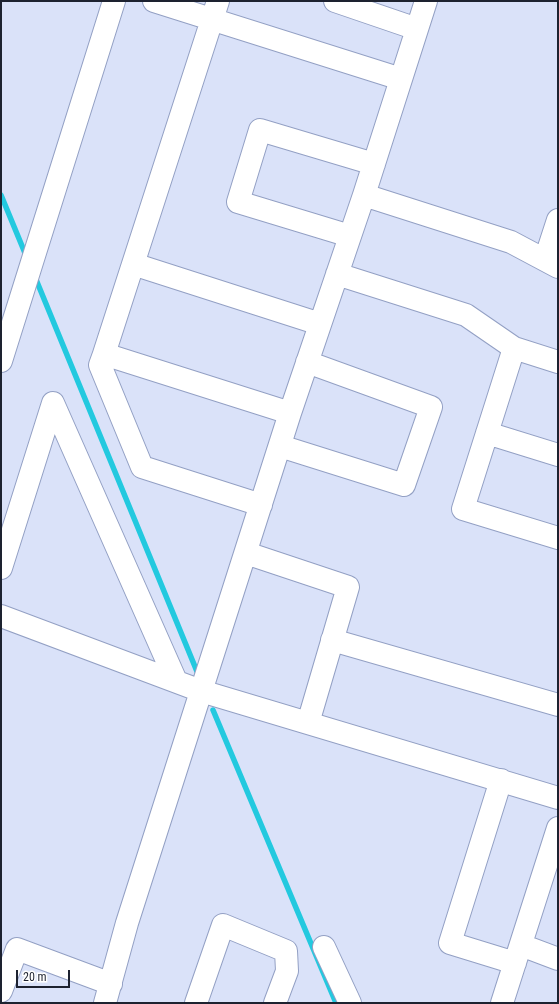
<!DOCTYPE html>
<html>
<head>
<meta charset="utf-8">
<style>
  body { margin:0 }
  #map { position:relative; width:559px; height:1004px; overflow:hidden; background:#dae2f9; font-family:"Roboto Condensed",sans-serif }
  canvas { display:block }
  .frame { position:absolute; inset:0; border:2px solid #1d2230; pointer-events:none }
  .scale { position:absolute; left:16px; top:970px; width:54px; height:18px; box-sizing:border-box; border:2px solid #1d2230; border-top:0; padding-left:5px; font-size:12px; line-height:14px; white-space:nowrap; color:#1d2230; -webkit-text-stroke:3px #fff; paint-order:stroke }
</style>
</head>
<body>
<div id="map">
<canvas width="559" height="1004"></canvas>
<div class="frame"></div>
<div class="scale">20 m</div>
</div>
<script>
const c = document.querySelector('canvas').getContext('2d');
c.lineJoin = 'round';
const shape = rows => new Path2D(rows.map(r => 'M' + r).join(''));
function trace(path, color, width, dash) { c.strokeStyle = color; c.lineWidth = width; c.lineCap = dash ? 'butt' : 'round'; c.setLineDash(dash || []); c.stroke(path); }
trace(shape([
  [1,195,27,258],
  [35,277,198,674],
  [213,710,336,1003]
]), '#23c9df', 5.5);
const minor = shape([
  [154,1,401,79],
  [218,1,104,354,290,413],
  [335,1,417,29],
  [364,195,511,242,558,267],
  [350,236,238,202,260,130,374,164],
  [545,260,558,220],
  [133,264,320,324],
  [337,274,466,315,514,348,558,362],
  [514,348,463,509,558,538],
  [104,354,100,365,142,467,261,505],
  [1,361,114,1],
  [487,433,558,455],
  [280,446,404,485,431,407,307,362],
  [246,553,348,587,308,723],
  [1,568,53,403,176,681],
  [1,616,201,691,558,798],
  [332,640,558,705],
  [501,780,450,943,515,963],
  [521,945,558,959],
  [324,947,350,1003],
  [1,991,17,949,111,984],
  [105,1003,127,923,290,413,364,195,426,1],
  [196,1003,223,925,286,951,287,971,275,1003],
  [502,1003,558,828]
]);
trace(minor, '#93a0c4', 24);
trace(minor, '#fff', 22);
</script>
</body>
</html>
